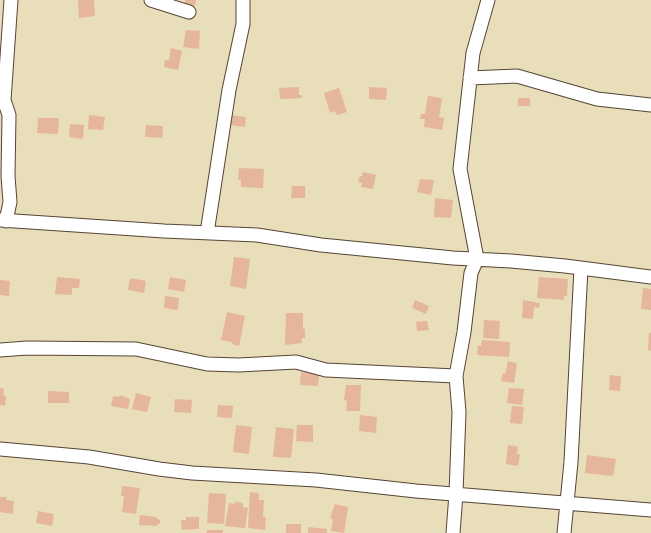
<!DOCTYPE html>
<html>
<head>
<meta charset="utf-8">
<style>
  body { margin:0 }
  canvas { display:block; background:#e8deb9 }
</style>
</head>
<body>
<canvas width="651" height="533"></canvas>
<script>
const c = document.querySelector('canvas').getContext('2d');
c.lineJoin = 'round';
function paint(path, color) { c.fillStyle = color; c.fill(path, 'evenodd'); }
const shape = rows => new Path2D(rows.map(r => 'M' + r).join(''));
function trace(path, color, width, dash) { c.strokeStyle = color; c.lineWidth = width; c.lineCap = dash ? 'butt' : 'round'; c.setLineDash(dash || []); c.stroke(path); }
paint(shape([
  [78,0,94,0,95,16,79,18],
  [185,0,196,0,195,6,185,6],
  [186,30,200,31,199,49,183,47],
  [171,48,182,51,178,70,164,67,165,60,169,60],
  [299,87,299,95,302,95,302,98,280,99,279,88],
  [369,87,387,88,386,100,369,99],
  [339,88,347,112,337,115,335,111,330,113,324,93],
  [428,96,442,98,439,117,444,118,442,130,424,127,425,119,420,119,421,114,425,114],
  [518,98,530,98,530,106,518,106],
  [89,115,105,117,103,130,88,129],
  [231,115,246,117,245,127,230,125],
  [38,118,59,118,58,134,37,133],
  [70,124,84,125,83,139,69,137],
  [146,125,163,126,162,138,145,137],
  [239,168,264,169,263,188,241,187,241,180,238,180],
  [363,172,376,175,373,189,361,187,362,183,358,182,360,176,362,176],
  [420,179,434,180,431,195,417,192],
  [292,186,305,186,305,198,291,198],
  [435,198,453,200,451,218,434,217],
  [234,257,250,259,246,289,230,286],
  [57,277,80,279,79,288,72,288,72,295,55,294],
  [170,277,186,280,184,292,168,289],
  [539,277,568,279,567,296,564,296,564,300,537,298],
  [130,278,146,281,144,293,128,290],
  [0,280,10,281,9,296,0,295],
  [643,288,651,289,651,310,641,309],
  [165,296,179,298,178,310,164,308],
  [415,300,429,306,426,314,412,308],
  [523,300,540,303,539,308,534,307,533,319,522,318],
  [227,312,245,316,239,346,232,344,232,342,221,340],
  [286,313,303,313,303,329,305,329,305,338,302,338,302,343,285,345],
  [484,320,500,321,499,339,483,338],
  [427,321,429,330,417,331,416,322],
  [649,333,651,333,651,351,648,350],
  [482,340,510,342,509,357,477,355,478,345,481,346],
  [508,361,517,363,514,383,501,381,503,373,505,374],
  [301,372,319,373,318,386,300,385],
  [610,375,621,376,620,391,609,390],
  [346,385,361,385,360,411,346,411,347,401,344,400],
  [0,388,4,389,3,395,6,396,5,406,0,405],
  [509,388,524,389,522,405,507,403],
  [48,391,69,392,69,403,48,403],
  [136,393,151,397,147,412,132,409],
  [120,395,130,399,128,409,111,406,113,396,119,397],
  [175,399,192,400,191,413,174,412],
  [218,405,233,406,232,418,217,417],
  [512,406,524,407,522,424,510,423],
  [360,415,377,417,376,433,359,431],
  [236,425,252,427,249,454,233,452],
  [297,425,313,425,313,442,296,441],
  [276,427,294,429,291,458,273,457],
  [508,445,518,447,517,454,520,454,518,466,506,464],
  [587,455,616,459,613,476,585,473],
  [122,486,140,488,136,514,122,512,124,496,121,496],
  [250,492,259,493,259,500,264,500,263,517,266,517,265,530,248,528],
  [209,493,226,494,224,524,207,523],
  [0,497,7,497,6,500,14,501,13,514,0,512],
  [235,502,243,503,243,507,248,508,245,528,225,526,229,503,235,504],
  [335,504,348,507,344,533,331,531,333,519,330,518],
  [38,511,54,514,52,526,36,523],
  [140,515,157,517,157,519,160,520,160,524,157,524,157,526,139,525],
  [186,517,199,517,199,529,182,530,181,520,186,520],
  [286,524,301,524,301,533,286,533],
  [308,527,327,529,327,533,308,533],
  [207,530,223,530,223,533,207,533]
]), '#e5b69b');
const street = shape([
  [151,0,189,12],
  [470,78,517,76,597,99,651,105],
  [0,99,4,100,9,115,8,176,10,202,6,221],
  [4,100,11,0],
  [0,220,164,231,257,235,321,245,453,258,511,261,565,266,651,277],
  [207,233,229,90,243,24,243,0],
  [0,350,27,348,136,349,207,364,239,365,296,362,326,370,456,376],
  [0,449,89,457,159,469,192,473,316,480,416,491,651,510],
  [453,533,456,494,459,412,456,376,464,332,471,273,477,259,460,169,473,53,488,0],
  [564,533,571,462,581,268]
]);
trace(street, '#554535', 15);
trace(street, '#fff', 13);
</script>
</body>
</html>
